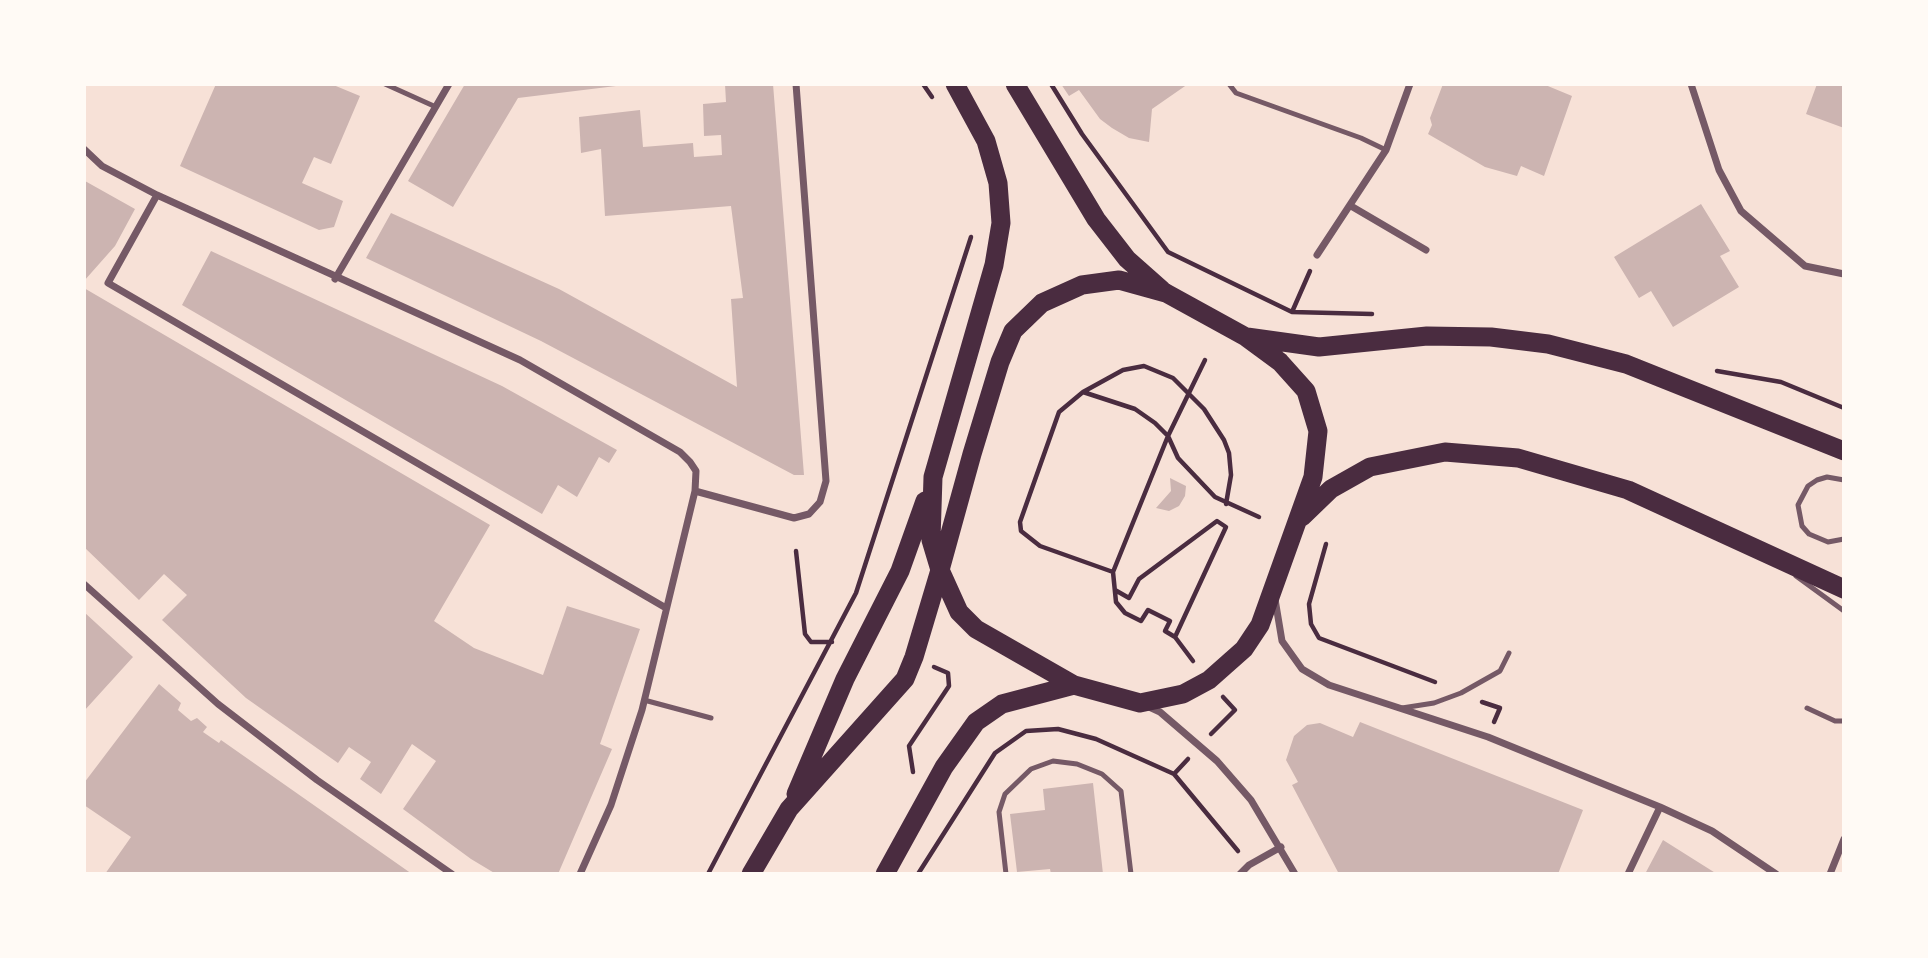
<!DOCTYPE html>
<html>
<head>
<meta charset="utf-8">
<style>
  body { margin:0 }
  #map { position:relative; width:1928px; height:958px; overflow:hidden; background:#f7e1d7; font-family:Ubuntu,sans-serif }
  canvas { display:block }
  .frame { position:absolute; inset:0; border:86px solid #fffaf5; pointer-events:none }
</style>
</head>
<body>
<div id="map">
<canvas width="1928" height="958"></canvas>
<div class="frame"></div>
</div>
<script>
const c = document.querySelector('canvas').getContext('2d');
c.lineJoin = 'round';
function paint(path, color) { c.fillStyle = color; c.fill(path, 'evenodd'); }
const shape = rows => new Path2D(rows.map(r => 'M' + r).join(''));
function trace(path, color, width, dash) { c.strokeStyle = color; c.lineWidth = width; c.lineCap = dash ? 'butt' : 'round'; c.setLineDash(dash || []); c.stroke(path); }
paint(shape([
  [216,84,331,84,360,96,331,164,314,157,302,183,343,201,334,227,319,230,180,166],
  [465,84,615,84,616,86,518,98,453,207,408,181],
  [725,84,773,84,804,475,794,475,541,341,366,258,391,213,559,289,737,387,731,299,743,298,731,206,605,216,601,149,581,153,579,117,640,110,643,147,693,143,694,157,722,155,721,135,704,136,703,104,726,102],
  [1061,84,1188,84,1152,109,1149,142,1129,138,1112,128,1100,119,1079,90,1069,96],
  [1443,84,1543,84,1572,96,1544,176,1521,166,1517,176,1485,167,1428,134,1432,125,1430,118],
  [1817,84,1844,84,1844,128,1806,114],
  [85,181,135,209,115,246,84,281],
  [1701,204,1730,251,1720,256,1739,287,1673,327,1651,291,1639,298,1614,257],
  [211,251,502,386,617,450,609,463,599,457,577,497,558,485,542,514,182,305],
  [84,288,490,525,434,621,474,648,543,675,567,606,640,629,600,744,612,749,558,874,496,874,471,859,403,809,436,761,412,744,381,794,360,779,371,762,349,747,338,763,246,698,162,620,187,595,164,574,139,600,84,547],
  [1170,478,1186,486,1185,496,1179,506,1169,511,1156,508,1171,491],
  [84,612,133,657,84,711],
  [159,684,181,703,178,710,191,721,197,718,207,727,203,732,219,743,221,740,412,874,105,874,131,837,84,805,84,783],
  [1360,722,1583,810,1558,874,1339,874,1292,785,1298,782,1286,760,1294,736,1307,725,1320,723,1353,737],
  [1093,783,1103,874,1051,874,1050,869,1017,872,1010,814,1045,810,1043,789],
  [1663,840,1717,874,1645,874]
]), '#ccb4b1');
trace(shape([
  [923,84,932,97],
  [1051,84,1082,134,1168,252,1292,312,1310,271],
  [1292,312,1372,314],
  [1717,371,1781,382,1844,408],
  [1083,392,1123,370,1144,366,1173,378,1204,409,1224,440,1229,453,1231,475,1226,504],
  [1326,544,1309,604,1311,624,1319,638,1435,682],
  [796,551,805,634,811,642,832,642],
  [1113,572,1040,546,1021,531,1020,522,1059,412,1083,392,1135,409,1155,423,1168,436,1178,458,1215,497,1259,517],
  [1115,590,1129,598,1139,579,1217,521,1226,527,1175,637],
  [1193,661,1175,637,1165,631,1170,621,1148,610,1141,621,1125,613,1116,602,1113,572,1168,436,1205,360],
  [1482,702,1500,708,1494,722],
  [1211,734,1235,710,1223,697],
  [1188,759,1174,774,1238,851],
  [913,772,909,746,949,686,948,673,934,667],
  [708,874,856,593,971,237],
  [918,874,995,753,1026,731,1058,729,1096,739,1174,774]
]), '#4a2c40', 4.5);
trace(shape([
  [385,84,436,107],
  [1229,84,1236,93,1361,138,1386,150],
  [1844,480,1827,477,1817,480,1808,486,1798,505,1802,526,1809,534,1828,542,1844,539],
  [1796,576,1844,611],
  [644,700,711,718],
  [1402,708,1434,703,1461,693,1500,671,1509,653],
  [1807,708,1835,721,1844,721],
  [1006,874,999,812,1005,794,1031,769,1053,761,1077,764,1102,774,1121,791,1131,874]
]), '#755966', 5);
trace(shape([
  [1691,84,1719,170,1741,211,1805,266,1844,274],
  [84,149,102,166,157,195,520,360,680,452,690,462,696,471,695,491,642,710,611,805,580,874],
  [157,195,108,283,666,608],
  [1351,206,1426,250],
  [1317,255,1386,150,1410,84],
  [335,279,449,84],
  [695,491,794,518,809,514,820,502,826,481,796,84],
  [84,584,218,704,317,780,452,874],
  [1275,599,1282,641,1302,669,1329,685,1488,737,1660,807,1712,831,1776,874],
  [1147,706,1160,712,1217,761,1251,800,1295,874],
  [1240,874,1249,865,1281,847],
  [1628,874,1660,807],
  [1830,874,1844,839]
]), '#755966', 7);
trace(shape([
  [1015,84,1096,219,1127,259,1162,290],
  [1247,337,1319,347,1427,336,1491,337,1548,344,1626,364,1844,451],
  [1302,517,1331,489,1370,467,1445,452,1518,458,1628,490,1844,589],
  [796,794,845,679,900,571,925,501],
  [751,874,789,809,905,679,914,657,940,570,972,454,1000,362,1013,331,1042,303,1082,285,1119,280,1166,293,1246,337,1280,362,1306,391,1318,431,1313,477,1260,625,1244,649,1209,680,1183,694,1140,703,1074,685,976,629,959,612,940,570,931,540,933,477,994,265,1001,223,998,183,986,141,955,84],
  [885,874,944,767,976,722,1002,704,1074,685]
]), '#4a2c40', 19);
</script>
</body>
</html>
